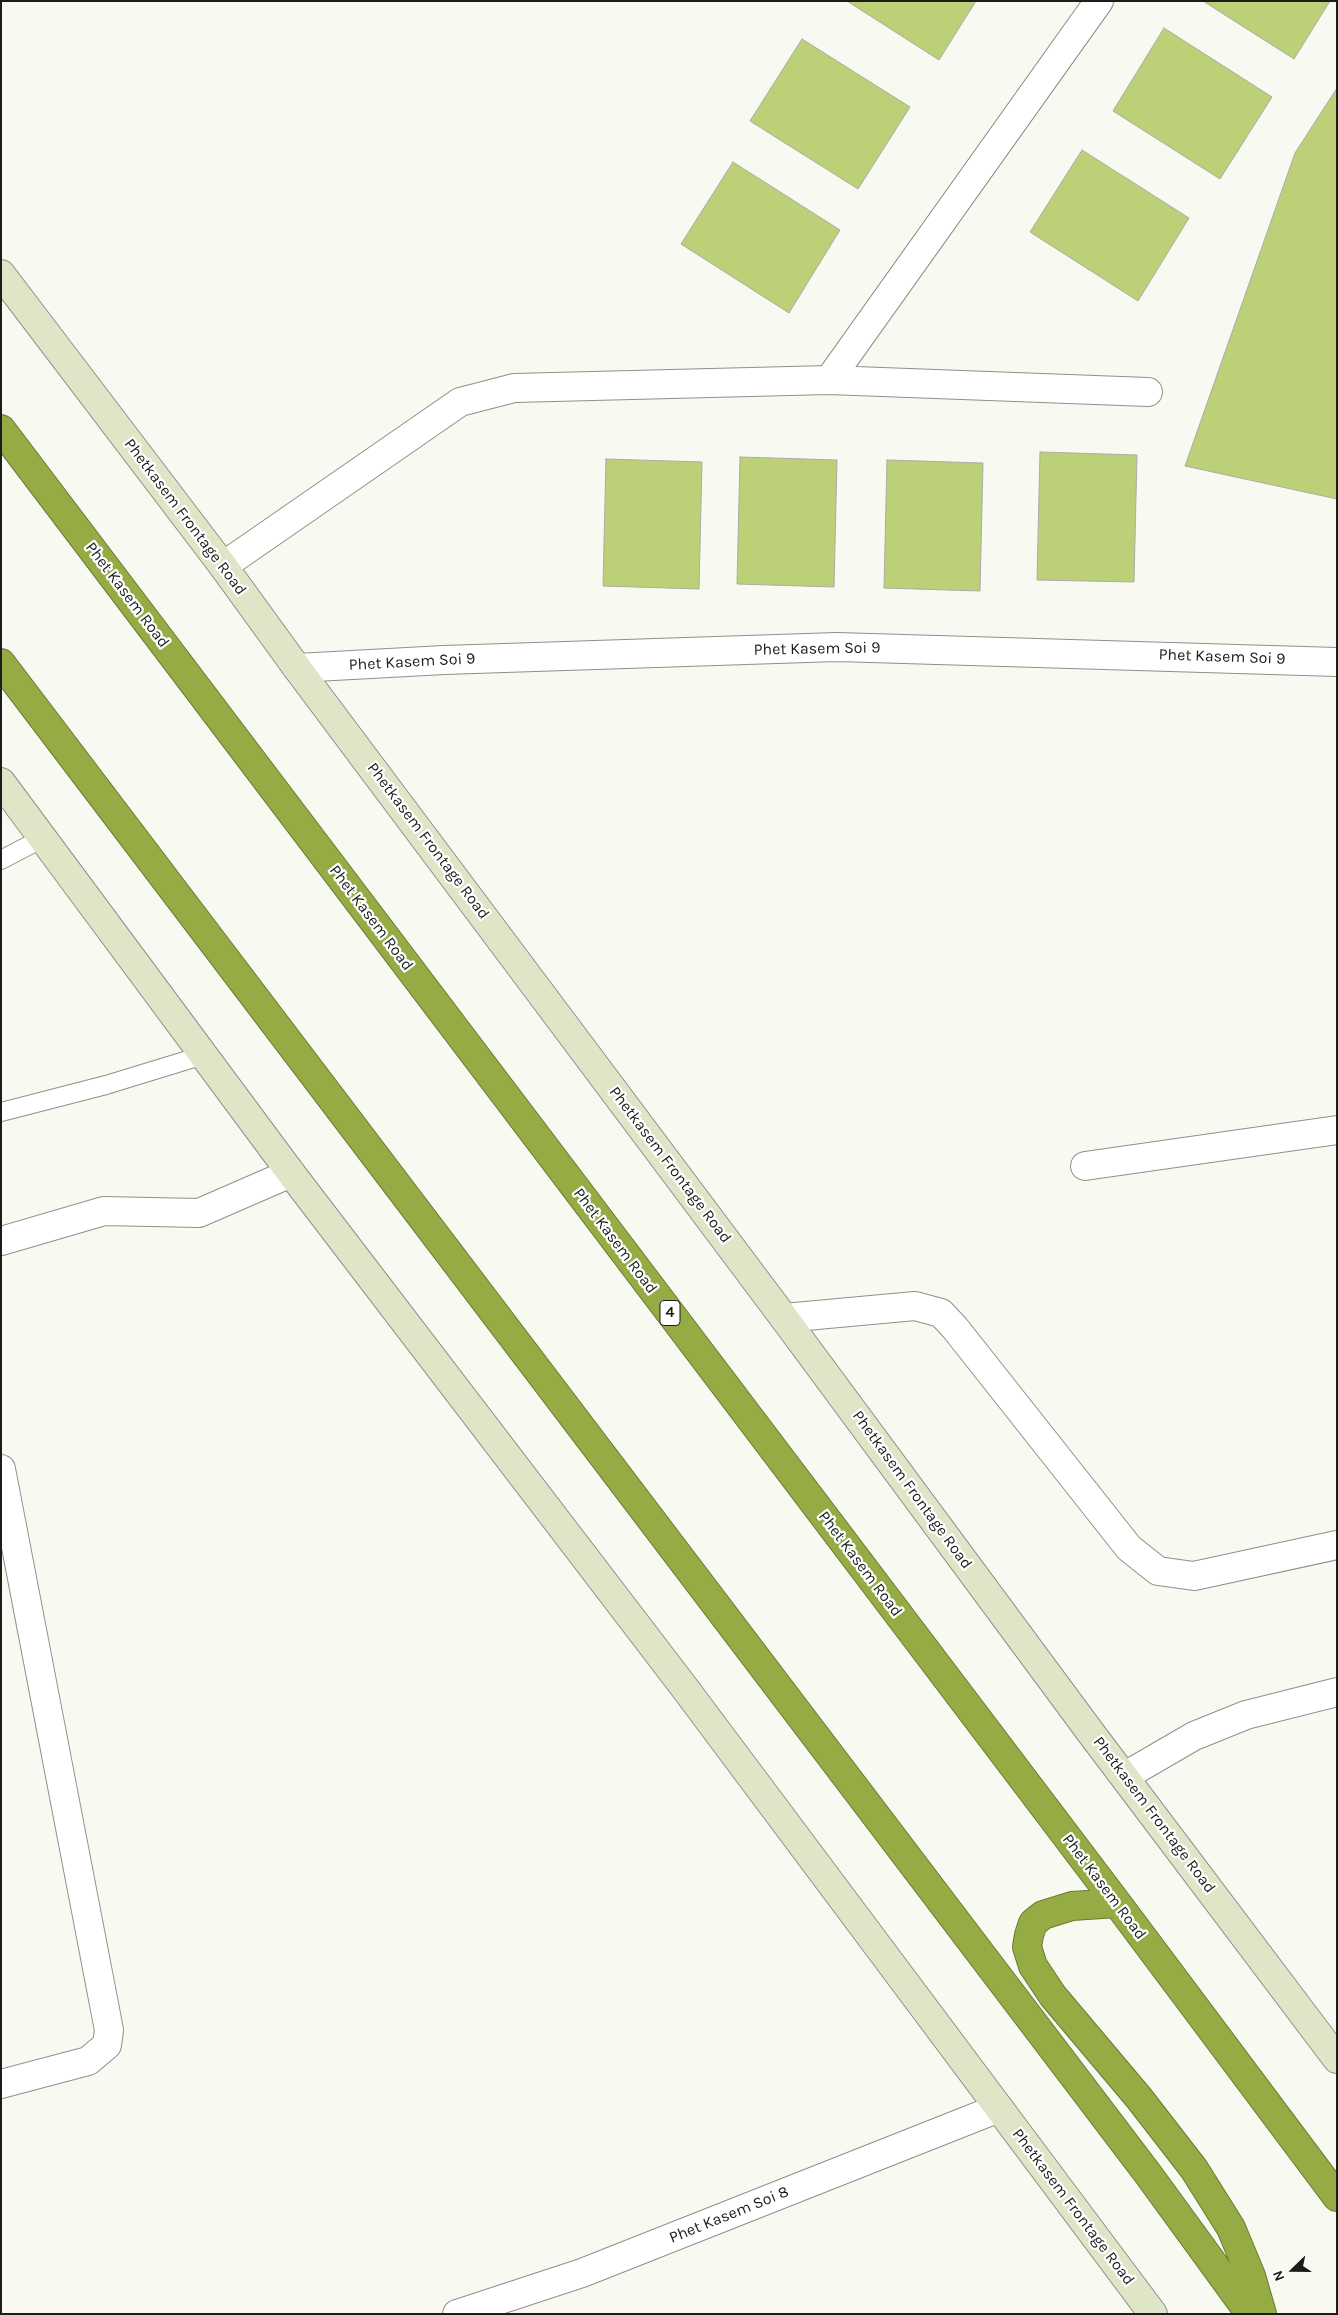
<!DOCTYPE html>
<html>
<head>
<meta charset="utf-8">
<style>
  body { margin:0 }
  #map { position:relative; width:1338px; height:2315px; overflow:hidden; background:#f8faf2; font-family:Karla,sans-serif }
  canvas { display:block }
  .frame { position:absolute; inset:0; border:2px solid #1c1d1a; pointer-events:none }
  .north { position:absolute; left:1268px; top:2245px; width:50px; height:50px; -webkit-text-stroke:4px #fff; paint-order:stroke; rotate:248deg; font-size:14px; font-weight:700; line-height:20px; text-align:center; color:#1c1d1a }
  .north::after { content:''; display:block; margin:auto; width:18px; height:22px; background:#1c1d1a; clip-path:polygon(50% 0,100% 100%,50% 72%,0 100%) }
</style>
</head>
<body>
<div id="map">
<canvas width="1338" height="2315"></canvas>
<div class="frame"></div>
<div class="north">N</div>
</div>
<script>
const c = document.querySelector('canvas').getContext('2d');
c.lineJoin = 'round';
function paint(path, color) { c.fillStyle = color; c.fill(path, 'evenodd'); }
const shape = rows => new Path2D(rows.map(r => 'M' + r).join(''));
function trace(path, color, width, dash) { c.strokeStyle = color; c.lineWidth = width; c.lineCap = dash ? 'butt' : 'round'; c.setLineDash(dash || []); c.stroke(path); }
function label(font, color, halo, rows, align = 'center') {
  c.font = font + ' Karla,sans-serif'; c.lineWidth = 4.5; c.setLineDash([]); c.textBaseline = 'middle'; c.strokeStyle = halo; c.fillStyle = color; for (const [text, x, y, turn = 0] of rows) {
    c.save(); c.translate(x, y); c.rotate((+turn || 0) * Math.PI / 180); c.textAlign = isNaN(turn) ? turn : align; if (halo) c.strokeText(text, 0, 0); c.fillText(text, 0, 0); c.restore();
  }
}
const building = shape([
  [847,1,976,1,939,60,847,1],
  [1203,1,1330,1,1294,59,1203,1],
  [1164,28,1272,97,1220,179,1113,111,1164,28],
  [802,39,910,107,858,189,750,121,802,39],
  [1337,88,1337,499,1185,466,1295,153,1337,88],
  [1082,150,1189,218,1138,301,1030,232,1082,150],
  [733,162,840,230,789,313,681,244,733,162],
  [1040,452,1137,455,1134,582,1037,580,1040,452],
  [740,457,837,460,834,587,737,584,740,457],
  [606,459,702,462,699,589,603,586,606,459],
  [887,460,983,463,980,591,884,588,887,460]
]);
paint(building, '#bbd077');
trace(building, '#aaaca5', 1);
const lane = shape([
  [1,860,43,838],
  [1,1112,106,1085,204,1055]
]);
const street = shape([
  [829,380,1099,1],
  [223,566,460,402,514,388,829,380,1148,392],
  [297,668,444,660,837,647,1337,662],
  [1085,1166,1337,1130],
  [1,1241,104,1211,199,1213,291,1173],
  [784,1318,915,1306,941,1313,955,1328,1129,1548,1158,1571,1194,1576,1337,1545],
  [1,1469,109,2030,107,2045,88,2061,1,2084],
  [1125,1776,1194,1736,1246,1715,1337,1692],
  [457,2314,582,2273,999,2108]
]);
const secondary = shape([
  [1,274,223,566,297,668,784,1318,1091,1733,1337,2059],
  [1,782,291,1173,684,1687,1153,2314]
]);
const highway = shape([
  [1,429,1117,1903,1337,2197],
  [1,663,1148,2174,1250,2314],
  [1117,1903,1072,1906,1043,1915,1033,1923,1029,1935,1027,1947,1033,1966,1053,1996,1139,2098,1194,2169,1231,2228,1251,2276,1262,2314]
]);
trace(lane, '#8e9089', 20);
trace(street, '#8e9089', 30);
trace(secondary, '#8e9089', 30);
trace(highway, '#6b7935', 30);
trace(lane, '#fff', 18);
trace(street, '#fff', 28);
trace(secondary, '#dfe6c7', 28);
trace(highway, '#95ab44', 28);
for (const [x, y, w] of [
  [670,1313,20]
]) { const box = new Path2D(); box.roundRect(x - w / 2, y - 12.5, w, 25, 4); c.fillStyle = '#fff'; c.fill(box); trace(box, '#1c1d1a', 1); }
label('bold 15px', '#1c1d1a', null, [
  ["4",670,1313]
]);
label('16px', '#1c1d1a', '#fff', [
  ["Phetkasem Frontage Road",185,517,53],
  ["Phet Kasem Road",127,595,53],
  ["Phet Kasem Soi 9",817,649,-1],
  ["Phet Kasem Soi 9",1222,657,2],
  ["Phet Kasem Soi 9",412,662,-3],
  ["Phetkasem Frontage Road",428,841,53],
  ["Phet Kasem Road",371,918,53],
  ["Phetkasem Frontage Road",670,1165,53],
  ["Phet Kasem Road",615,1241,53],
  ["Phetkasem Frontage Road",912,1490,54],
  ["Phet Kasem Road",860,1564,53],
  ["Phetkasem Frontage Road",1154,1815,53],
  ["Phet Kasem Road",1104,1887,53],
  ["Phetkasem Frontage Road",1073,2207,53],
  ["Phet Kasem Soi 8",729,2215,-22]
]);
</script>
</body>
</html>
